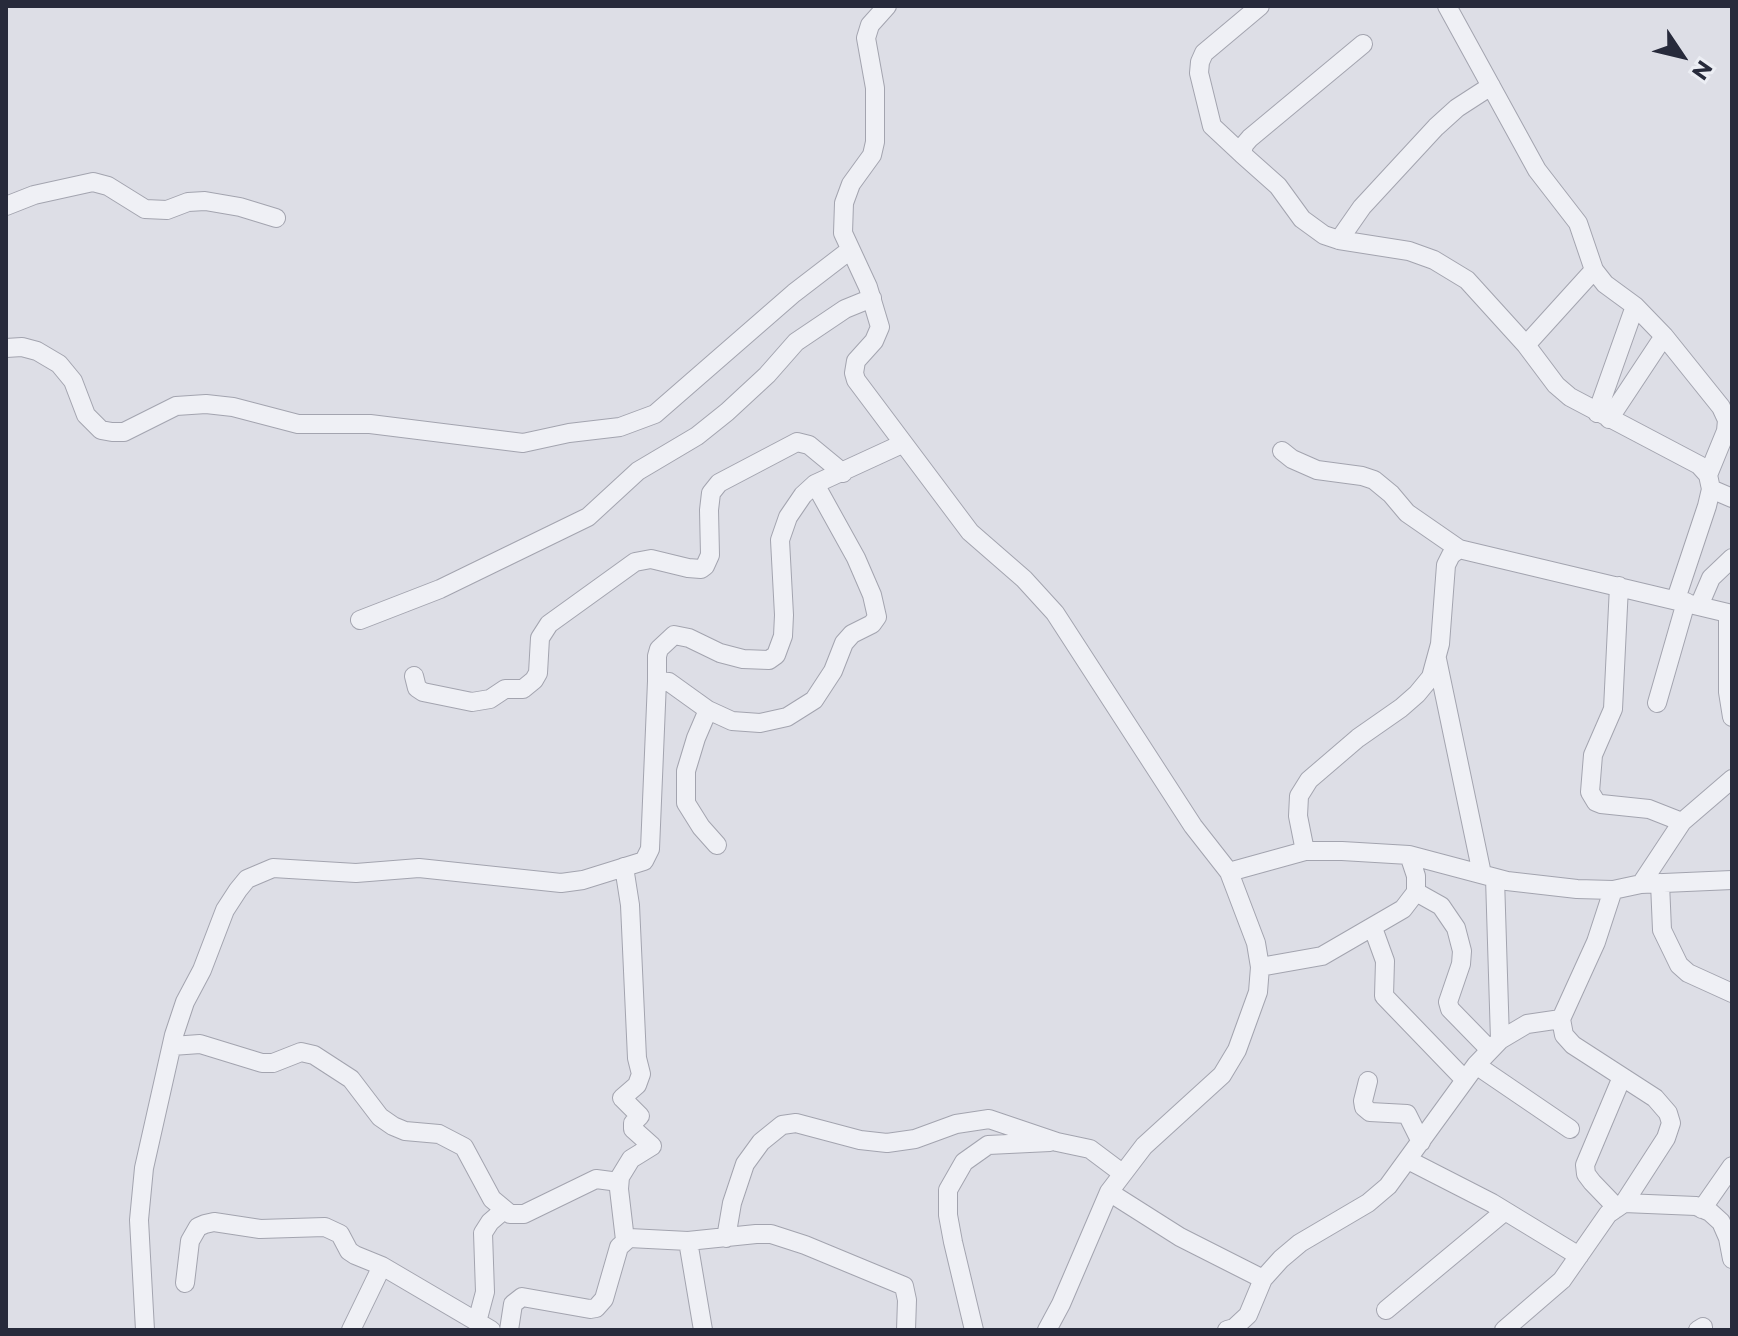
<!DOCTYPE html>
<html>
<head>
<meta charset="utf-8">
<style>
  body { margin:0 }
  #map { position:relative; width:1738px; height:1336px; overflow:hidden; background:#dddee6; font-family:Montserrat,sans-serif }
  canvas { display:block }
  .frame { position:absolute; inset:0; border:8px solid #272a3b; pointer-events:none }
  .north { position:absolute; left:1642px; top:16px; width:80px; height:80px; -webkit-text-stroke:6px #eceef4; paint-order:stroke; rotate:125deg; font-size:22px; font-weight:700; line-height:32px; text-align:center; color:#272a3b }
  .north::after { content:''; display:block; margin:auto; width:28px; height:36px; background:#272a3b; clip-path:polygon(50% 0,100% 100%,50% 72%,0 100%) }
</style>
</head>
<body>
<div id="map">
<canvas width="1738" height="1336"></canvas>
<div class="frame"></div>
<div class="north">N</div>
</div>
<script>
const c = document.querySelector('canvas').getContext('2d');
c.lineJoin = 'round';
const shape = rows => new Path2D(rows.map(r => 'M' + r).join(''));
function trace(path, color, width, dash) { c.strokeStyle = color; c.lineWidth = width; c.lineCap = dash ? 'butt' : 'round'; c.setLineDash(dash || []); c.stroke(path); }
const minor = shape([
  [887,6,870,25,866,38,875,88,875,142,872,155,851,184,844,203,843,233,868,287,880,327,874,341,856,361,854,373,856,380,970,532,1024,579,1055,613,1193,826,1229,872,1256,943,1260,967,1258,992,1237,1050,1222,1075,1144,1146,1109,1192,1061,1304,1047,1330],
  [1447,6,1537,170,1578,223,1594,270,1605,284,1635,306,1664,336,1721,407,1727,420,1726,431,1708,475],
  [1363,44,1250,138,1244,145,1242,154,1278,186,1302,219,1324,235,1339,240,1409,251,1434,260,1467,280,1526,345,1556,385,1570,397,1699,465,1708,475,1711,489,1707,506,1676,599],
  [1242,154,1212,126,1199,73,1200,62,1204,53,1260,6],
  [6,206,34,195,93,182,108,186,145,209,167,210,188,202,205,201,240,207,276,218],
  [1339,240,1362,207,1436,127,1457,108,1491,86],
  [1526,345,1594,270],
  [6,348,22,347,37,351,59,364,73,381,86,415,101,430,112,432,124,432,176,406,206,404,233,407,298,424,370,424,523,443,569,433,620,427,655,414,794,293,850,250],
  [1597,413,1635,306],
  [1609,419,1664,336],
  [1282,451,1292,459,1317,470,1362,476,1374,480,1391,494,1407,513,1459,549],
  [1711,489,1732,498],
  [1619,586,1613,709,1593,755,1590,792,1596,802,1601,804,1649,809,1682,822],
  [1699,606,1711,578,1732,558],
  [1728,614,1728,692,1732,717],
  [360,620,440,589,588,517,638,471,697,436,727,412,767,375,796,342,845,309,872,298],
  [1437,659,1482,874],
  [414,676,417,688,423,692,472,702,490,699,505,689,523,689,534,680,538,673,540,638,549,624,635,562,651,559,688,568,701,569,705,566,710,555,709,510,711,493,719,483,797,442,809,445,843,473],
  [657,681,657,656,659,649,674,635,689,638,720,653,743,659,769,660,776,655,783,636,784,615,780,540,788,517,803,495,815,484,902,444],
  [1657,703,1686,602],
  [708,710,696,738,686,771,686,803,701,827,717,845],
  [1305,851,1298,816,1299,796,1309,780,1358,738,1401,708,1417,694,1431,677,1440,644,1446,565,1451,555,1459,549,1732,614],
  [624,867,630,905,637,1058,641,1074,637,1085,622,1098,640,1116,633,1123,633,1129,652,1146,631,1159,620,1177,619,1189,625,1240],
  [1229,872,1305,851,1342,851,1409,855,1507,881,1577,889,1613,890,1641,884,1732,880],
  [1495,878,1500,1040],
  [1660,883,1662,930,1679,965,1688,973,1732,993],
  [1641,884,1682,822,1732,779],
  [1613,890,1596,942,1561,1019,1564,1035,1573,1045,1655,1098,1668,1113,1671,1123,1666,1138,1624,1203],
  [1416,892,1441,906,1456,928,1462,951,1461,964,1448,1002,1450,1009,1490,1050],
  [1373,928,1385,961,1384,996,1465,1080],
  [1260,967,1322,956,1403,909,1416,892,1416,876,1409,855],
  [172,1046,200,1044,262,1063,273,1063,301,1052,314,1055,351,1079,380,1117,393,1126,405,1131,439,1134,464,1147,492,1199,510,1214,524,1214,596,1179,619,1182],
  [1476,1065,1570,1129],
  [1368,1081,1363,1101,1364,1107,1370,1112,1407,1114,1421,1142],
  [1408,1160,1492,1203,1579,1256],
  [1109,1192,1180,1237,1263,1279],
  [1617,1208,1592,1182,1586,1174,1585,1165,1622,1077],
  [1702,1209,1732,1166],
  [726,1238,732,1203,745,1164,761,1142,782,1125,796,1123,860,1140,887,1143,915,1139,956,1124,989,1119,1057,1142,1090,1149,1122,1173],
  [688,1241,703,1330],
  [185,1283,190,1241,198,1227,205,1224,214,1222,260,1229,325,1227,340,1234,349,1251,355,1255,382,1266,491,1330],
  [1386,1310,1505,1211],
  [477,1322,485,1292,483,1233,490,1222,504,1210],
  [145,1330,139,1220,144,1168,174,1035,185,1002,202,970,225,910,238,890,247,879,273,868,356,873,419,868,561,883,583,880,644,861,650,849,657,681,669,682,708,710,732,721,760,723,787,717,814,700,833,671,844,643,852,634,872,624,877,617,872,595,856,558,815,484],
  [351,1330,382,1266],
  [509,1330,513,1304,522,1297,590,1309,596,1308,604,1299,619,1247,629,1238,688,1241,756,1234,771,1234,805,1245,904,1286,907,1300,906,1330],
  [974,1330,953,1242,948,1215,948,1190,964,1162,988,1145,1050,1142],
  [1227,1330,1234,1328,1248,1315,1263,1279,1281,1259,1300,1243,1368,1203,1388,1186,1476,1065,1500,1040,1527,1024,1561,1019],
  [1504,1330,1562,1280,1608,1214,1624,1203,1696,1206,1710,1212,1721,1222,1728,1238,1732,1259],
  [1698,1330,1703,1327]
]);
trace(minor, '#a3a4af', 20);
trace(minor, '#eff0f5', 18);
</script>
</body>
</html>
